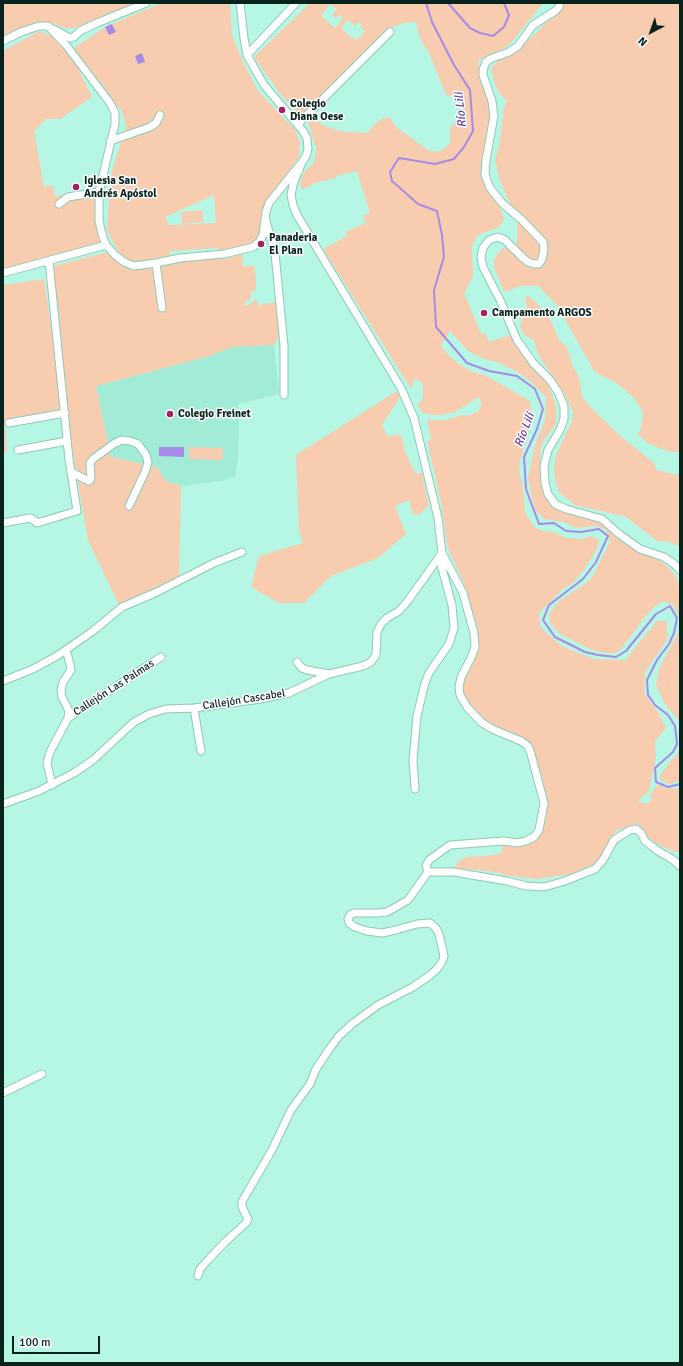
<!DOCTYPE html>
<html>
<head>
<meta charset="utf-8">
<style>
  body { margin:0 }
  #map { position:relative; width:683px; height:1366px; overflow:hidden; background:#b5f7e4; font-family:Signika,sans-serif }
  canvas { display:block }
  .frame { position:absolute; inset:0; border:4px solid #07231c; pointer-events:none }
  .north { position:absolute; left:631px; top:12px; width:40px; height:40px; -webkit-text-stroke:3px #fff; paint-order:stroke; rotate:221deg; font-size:11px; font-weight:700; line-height:16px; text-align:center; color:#07231c }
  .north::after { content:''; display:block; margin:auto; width:14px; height:18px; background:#07231c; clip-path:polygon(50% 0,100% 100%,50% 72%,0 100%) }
  .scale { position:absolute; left:12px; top:1336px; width:88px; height:18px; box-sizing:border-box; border:2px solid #07231c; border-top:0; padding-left:5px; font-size:12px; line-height:14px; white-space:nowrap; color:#07231c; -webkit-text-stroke:3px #fff; paint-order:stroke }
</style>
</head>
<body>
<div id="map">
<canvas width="683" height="1366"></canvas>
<div class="frame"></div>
<div class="north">N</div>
<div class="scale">100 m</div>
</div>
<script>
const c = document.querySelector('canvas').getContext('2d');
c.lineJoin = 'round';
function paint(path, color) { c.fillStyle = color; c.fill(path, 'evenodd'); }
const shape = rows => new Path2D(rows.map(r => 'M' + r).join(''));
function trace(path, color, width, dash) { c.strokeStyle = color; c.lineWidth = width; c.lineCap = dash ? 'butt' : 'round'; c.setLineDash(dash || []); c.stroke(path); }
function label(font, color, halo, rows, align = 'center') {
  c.font = font + ' Signika,sans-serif'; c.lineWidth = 3; c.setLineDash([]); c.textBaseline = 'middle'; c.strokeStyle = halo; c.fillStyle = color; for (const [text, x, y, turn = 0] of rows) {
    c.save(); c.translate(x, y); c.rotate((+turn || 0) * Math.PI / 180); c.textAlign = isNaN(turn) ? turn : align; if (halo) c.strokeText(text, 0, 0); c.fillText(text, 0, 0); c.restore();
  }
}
paint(shape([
  [274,345,279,394,238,404,239,423,238,458,235,477,222,481,181,486,166,481,157,467,111,457,96,386,206,357,233,347]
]), '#a1ebd7');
paint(shape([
  [3,3,139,3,74,28,65,28,53,24,40,24,3,38],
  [161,3,230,3,232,35,243,62,258,91,295,130,300,142,299,157,265,204,260,232,250,247,221,254,218,248,171,251,168,257,152,262,134,263,119,253,107,230,109,199,112,171,126,126,122,111,112,101,103,84,96,84,91,73,74,48,105,27],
  [214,195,216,223,169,225,165,217],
  [309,3,543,3,511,43,503,49,486,56,478,62,481,76,491,104,492,117,482,156,484,176,500,207,504,220,499,227,478,235,472,246,473,277,464,293,481,334,485,333,489,342,510,335,514,341,546,381,552,394,556,407,556,424,542,443,540,455,541,482,546,494,567,509,599,520,632,548,653,558,660,560,673,572,679,583,680,619,674,606,664,601,654,607,644,618,637,628,620,650,615,653,606,653,592,650,560,634,550,623,549,614,559,601,585,584,592,577,610,542,608,533,604,529,596,526,576,528,564,522,544,519,536,511,531,495,528,477,535,445,545,421,546,397,529,380,516,371,499,363,485,359,468,351,450,331,441,345,447,354,459,364,473,372,485,375,530,401,531,414,525,427,529,431,520,461,519,471,523,488,525,512,534,527,543,531,554,532,566,538,582,539,591,536,599,540,596,551,584,570,572,584,564,588,539,613,540,625,545,632,562,646,578,653,594,659,625,660,657,621,667,621,667,640,645,672,644,693,658,712,666,728,655,741,656,758,649,791,638,801,647,804,652,799,650,795,654,789,658,785,665,788,680,789,680,852,674,852,655,843,647,836,643,828,638,824,617,830,605,848,600,859,595,864,572,874,537,879,511,876,488,871,454,868,458,862,466,857,486,856,502,853,502,843,534,840,545,811,547,798,544,783,533,748,520,737,489,724,464,698,462,691,464,679,474,661,478,642,478,628,464,584,447,546,441,502,427,441,431,440,427,420,446,420,462,415,466,416,478,412,482,404,479,397,455,412,441,415,432,415,423,413,417,405,423,398,423,384,415,378,411,389,323,249,347,236,345,232,366,223,363,216,370,213,357,171,336,176,335,178,315,183,302,190,300,183,305,171,314,163,317,146,315,146,308,122,312,119,329,128,346,132,367,133,378,121,387,117,391,119,396,127,428,150,439,152,450,144,450,128,459,118,465,106,456,93,448,97,444,90,428,51,420,39,416,22,403,23,386,30,302,116,280,94,254,57,304,9],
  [330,4,337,9,332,15,336,18,339,15,343,18,335,28,321,16],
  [348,20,355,26,358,22,362,24,360,27,365,31,357,40,353,37,352,38,341,28],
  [559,3,680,3,680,452,670,452,647,443,638,434,641,428,643,412,634,398,618,384,595,372,556,304,537,285,536,286,521,286,504,292,494,267,494,259,500,251,506,246,516,245,517,237,517,219,500,181,495,160,499,146,504,107,507,101,500,94,495,85,491,68,497,62,515,51,536,33,552,16],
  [39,31,52,36,73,58,92,97,60,119,46,119,34,131,44,187,53,185,55,196,99,189,103,244,3,269,3,51],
  [202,210,204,222,182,224,181,212],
  [108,252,120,262,135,269,154,268,193,259,226,259,242,254,243,266,254,266,256,280,256,290,251,291,251,297,248,301,245,301,245,306,251,304,256,298,258,305,276,302,278,309,279,337,274,345,233,347,206,357,96,386,111,457,157,467,166,481,181,486,179,580,119,605,88,540,72,448,53,266],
  [44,279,64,414,5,426,7,452,3,452,3,285],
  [528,296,537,303,550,319,559,340,567,347,572,365,579,377,582,397,595,412,625,440,653,462,657,470,673,474,680,474,680,547,670,542,657,541,626,517,575,505,561,494,556,485,554,470,556,455,572,421,573,412,565,395,539,356,536,349,535,341,524,335,520,326,525,309,527,307,525,299],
  [397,391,400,397,382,425,387,436,401,435,405,452,415,473,422,473,429,505,419,515,412,514,409,500,395,506,406,534,378,558,331,576,304,603,279,603,251,587,259,556,303,543,299,530,296,455],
  [189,447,223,448,223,460,189,459],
  [680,629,680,722,664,703,656,685,659,669],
  [680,751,680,781,670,784,663,782,659,777,669,763]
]), '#f8ccae');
paint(shape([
  [112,24,116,32,109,35,105,27],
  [142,53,145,62,138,64,135,56],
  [159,447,184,447,184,457,159,456]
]), '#a68be9');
trace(shape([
  [426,3,432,22,454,65,470,90,473,131,464,147,454,159,435,164,399,158,390,172,392,181,418,204,437,211,442,235,444,257,434,290,436,327,467,363,489,371,517,376,535,389,543,409,537,429,524,457,526,489,539,524,554,523,566,531,581,532,599,529,608,536,596,562,583,579,549,605,543,620,555,637,585,652,598,655,616,657,626,651,656,614,670,606,677,618,674,633,669,644,657,660,647,680,648,695,655,705,668,715,675,726,677,744,673,752,655,768,656,782,668,787,680,784],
  [448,3,470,28,480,33,493,36,504,27,509,15,504,3]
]), '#a68be9', 2);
const street = shape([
  [560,3,559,7,555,11,533,25,518,46,509,52,490,59,486,62,483,70,483,75,492,101,494,116,486,160,485,175,490,188,502,203,522,220,543,242,544,249,542,259,539,264,534,264,528,262,523,258,505,240,498,237,489,240,483,248,481,257,483,267,501,302,517,340,534,364,550,380,558,392,564,406,564,419,560,430,548,450,544,466,545,483,548,494,555,504,566,509,602,519,619,534,640,549,664,557,673,563,680,570],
  [53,29,70,38,74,37,80,31,97,23,146,3],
  [3,41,21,32,39,26,48,26,66,45,110,103,115,113,115,124,99,192,99,221,102,234,106,245,115,255,124,262,134,266,156,263,180,258,224,254,253,247,259,242,263,235,266,212,269,203,302,162,306,156,308,149,307,138,303,131,264,85,247,55,244,38,240,3],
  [247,55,296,3],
  [298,124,390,32],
  [110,141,150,127,156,123,160,115],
  [59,204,68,197,99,192],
  [266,221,275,253,284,346,284,395],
  [156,263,162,308],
  [3,273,106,245],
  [9,423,65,413],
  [18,450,67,441],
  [71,472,89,481,91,478,90,463,93,459,115,443,122,440,130,441,138,444,146,455,148,462,145,472,129,506],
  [3,523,30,518,34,520,37,523,77,511,69,459,49,261],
  [66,650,70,664,71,670,63,682,61,690,62,697,69,711,68,718],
  [297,662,302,668,307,670,329,674],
  [3,681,33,669,57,656,93,631,122,607,157,592,214,563,242,552],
  [194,708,201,751],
  [52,785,47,763,50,752,68,718,161,657],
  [415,789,413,760,417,716,425,683,429,673,449,644,454,628,452,605,439,557],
  [3,804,39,791,74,773,93,760,134,722,149,714,166,709,194,708,261,699,289,693,329,674,363,666,371,662,376,655,377,632,381,624,387,618,399,611,407,602,442,553],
  [428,872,454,872,507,881,526,886,544,887,565,881,595,869,603,860,614,840,630,830,636,829,641,833,645,841,658,851,672,859,680,866],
  [3,1093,42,1074],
  [198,1276,200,1269,209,1259,225,1242,246,1223,248,1219,242,1207,242,1202,244,1198,272,1150,291,1110,310,1084,316,1069,330,1048,339,1036,352,1024,378,1005,413,987,429,976,437,969,442,962,444,956,439,934,436,928,430,923,417,924,396,930,382,933,367,931,355,927,349,923,348,919,350,915,354,913,377,913,387,912,408,900,428,872,426,866,429,860,450,845,504,841,517,843,526,841,534,837,539,830,544,803,531,754,528,746,521,741,492,729,481,722,467,707,460,695,459,687,461,677,471,658,475,647,474,633,463,593,442,553,438,518,414,418,401,388,297,215,293,205,291,195,293,185,302,162]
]);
trace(street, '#8acab9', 9);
trace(street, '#fff', 7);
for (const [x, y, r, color] of [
  [282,110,4,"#a71e64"],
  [76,187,4,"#a71e64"],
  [261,244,4,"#a71e64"],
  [484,313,4,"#a71e64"],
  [170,414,4,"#a71e64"]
]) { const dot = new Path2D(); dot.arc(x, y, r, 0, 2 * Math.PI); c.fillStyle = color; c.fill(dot); trace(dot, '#fff', 1.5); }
label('bold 11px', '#07231c', '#fff', [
  ["Colegio",290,104],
  ["Diana Oese",290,117],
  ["Iglesia San",84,181],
  ["Andrés Apóstol",84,194],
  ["Panaderia",269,238],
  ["El Plan",269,251],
  ["Campamento ARGOS",492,313],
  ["Colegio Freinet",178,414]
], 'left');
label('11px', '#07231c', '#fff', [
  ["Callejón Las Palmas",114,688,-33],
  ["Callejón Cascabel",244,700,-9]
]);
label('italic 12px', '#623ba8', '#fff', [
  ["Río Lili",461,110,-96],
  ["Río Lili",525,430,-69]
]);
</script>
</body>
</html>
